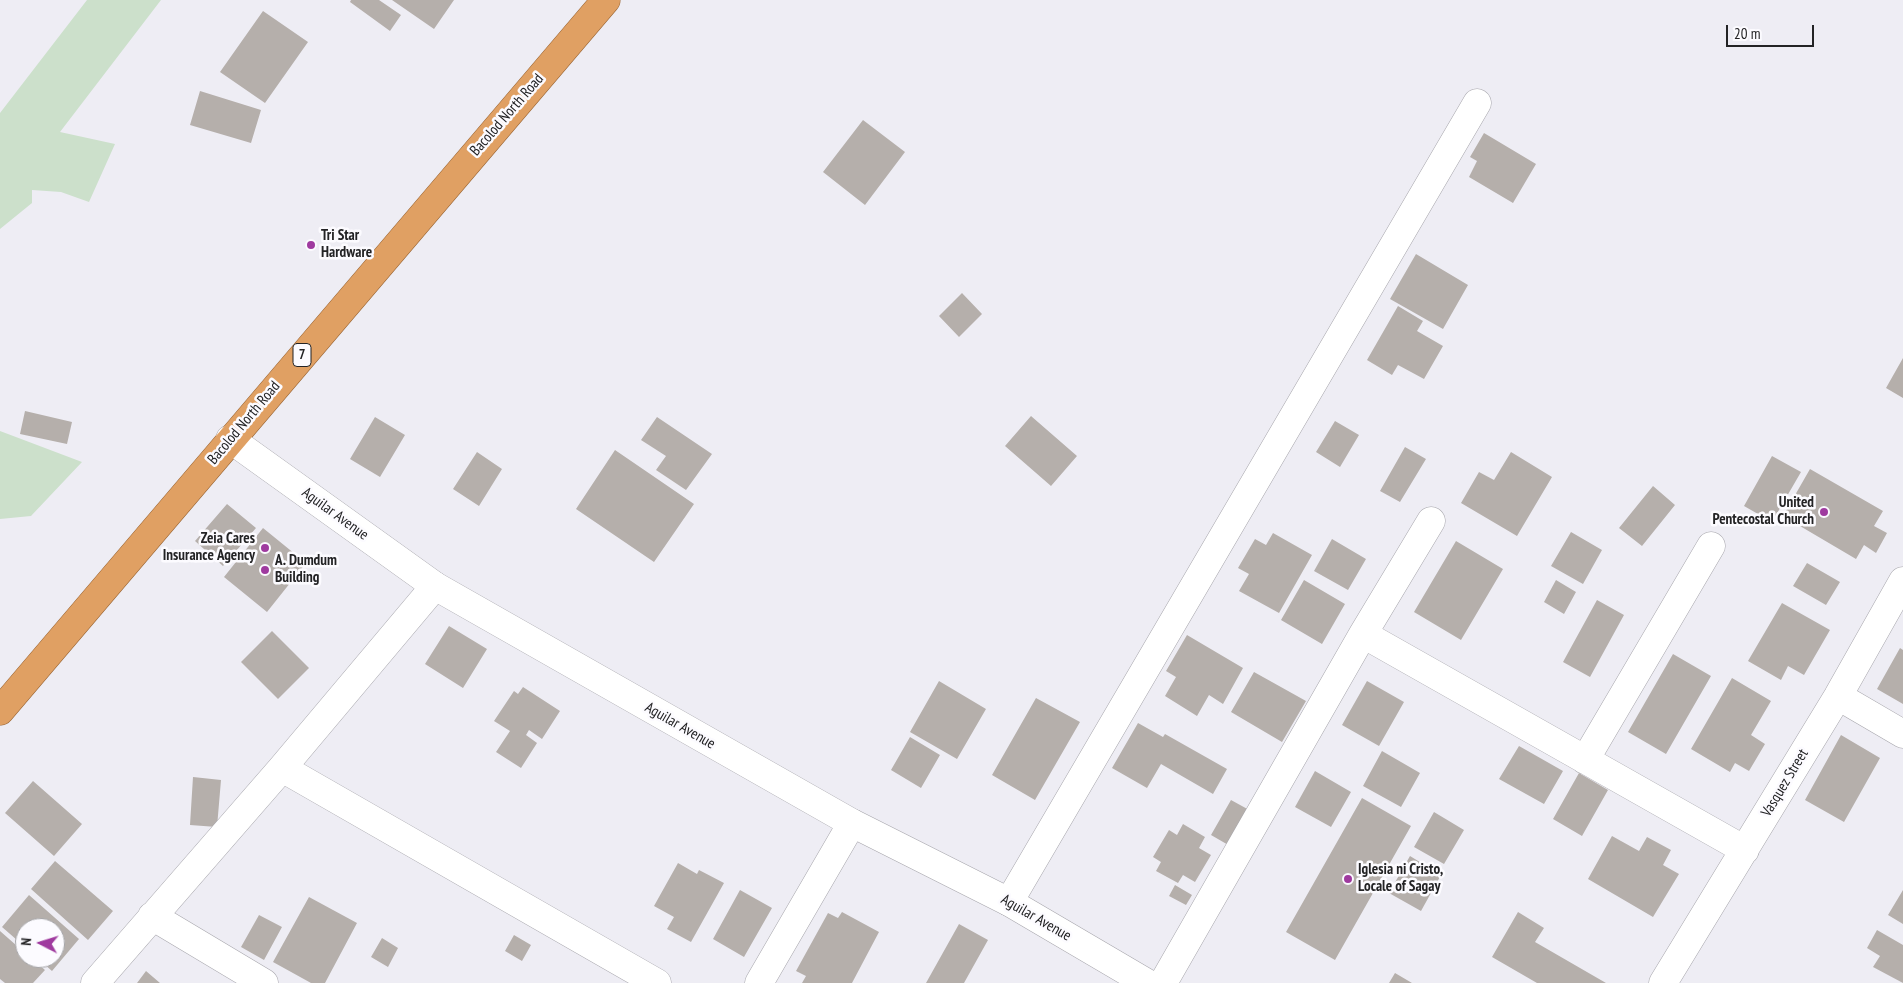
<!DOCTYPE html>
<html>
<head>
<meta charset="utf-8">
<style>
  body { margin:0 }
  #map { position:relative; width:1903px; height:983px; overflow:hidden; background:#eeedf4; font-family:"PT Sans Narrow",sans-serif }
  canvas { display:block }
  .north { position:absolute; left:15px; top:918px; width:50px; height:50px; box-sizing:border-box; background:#fcfbff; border:1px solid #a5a5a8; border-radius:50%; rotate:275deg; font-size:14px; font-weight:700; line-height:20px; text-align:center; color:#232325 }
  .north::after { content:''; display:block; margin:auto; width:18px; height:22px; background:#9f3a9f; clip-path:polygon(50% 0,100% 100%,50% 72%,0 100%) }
  .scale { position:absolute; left:1726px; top:25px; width:88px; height:22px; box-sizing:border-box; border:2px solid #232325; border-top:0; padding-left:6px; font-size:15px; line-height:18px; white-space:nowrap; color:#232325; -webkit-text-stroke:4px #fcfbff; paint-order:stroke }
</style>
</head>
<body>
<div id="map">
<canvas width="1903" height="983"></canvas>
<div class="north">N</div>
<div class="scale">20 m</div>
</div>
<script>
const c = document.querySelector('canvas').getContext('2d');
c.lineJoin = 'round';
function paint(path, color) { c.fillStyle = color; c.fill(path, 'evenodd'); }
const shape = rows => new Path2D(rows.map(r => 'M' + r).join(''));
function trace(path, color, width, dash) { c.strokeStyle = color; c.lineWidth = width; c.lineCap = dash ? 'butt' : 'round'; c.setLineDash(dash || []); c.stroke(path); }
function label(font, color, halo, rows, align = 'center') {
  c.font = font + ' "PT Sans Narrow",sans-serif'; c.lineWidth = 5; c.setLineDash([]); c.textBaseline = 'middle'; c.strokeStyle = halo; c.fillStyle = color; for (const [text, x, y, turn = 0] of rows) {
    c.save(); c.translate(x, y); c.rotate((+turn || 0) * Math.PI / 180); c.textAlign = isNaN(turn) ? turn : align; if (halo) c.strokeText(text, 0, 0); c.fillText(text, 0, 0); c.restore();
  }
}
paint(shape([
  [87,0,161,0,60,132,115,144,89,202,61,192,32,190,32,203,0,229,0,113],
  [0,431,82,462,31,516,0,519]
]), '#cce0cb');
paint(shape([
  [351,0,379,0,401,15,390,31,350,2],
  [392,0,454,0,434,29],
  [263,11,308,42,265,103,220,72],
  [200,91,261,110,251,143,190,125],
  [863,120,905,152,865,205,823,172],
  [1484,133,1536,164,1513,203,1469,177,1477,161,1470,157],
  [1416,254,1468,285,1443,329,1390,299],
  [962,293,982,314,959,337,939,316],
  [1398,306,1423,321,1417,331,1443,346,1424,379,1398,365,1392,375,1367,360],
  [1903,358,1903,398,1886,388],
  [25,411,72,422,67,444,20,434],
  [1031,416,1077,456,1051,486,1005,446],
  [375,417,405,435,380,477,350,459],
  [657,417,712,454,686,490,656,470,666,456,641,440],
  [1335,421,1359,435,1340,467,1316,452],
  [1405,447,1426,459,1400,502,1380,491],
  [615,450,694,504,654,562,576,509],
  [477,452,502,469,479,506,453,489],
  [1511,452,1552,477,1517,536,1461,503,1479,472,1494,480],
  [1772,456,1801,472,1772,522,1744,506],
  [1810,469,1883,511,1874,526,1887,533,1876,553,1864,545,1856,559,1783,516],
  [1653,486,1675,505,1642,546,1619,528],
  [227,504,256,528,223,566,195,541],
  [263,528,306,563,267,612,224,577],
  [1571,532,1602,550,1583,584,1551,566],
  [1273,533,1312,555,1279,613,1239,591,1249,574,1238,568,1255,539,1266,545],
  [1332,539,1366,559,1348,590,1314,571],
  [1456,541,1503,569,1461,640,1414,612],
  [1807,563,1840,582,1826,605,1793,586],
  [1304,580,1345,604,1322,644,1281,620],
  [1556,580,1576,592,1564,614,1544,602],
  [1597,600,1624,615,1590,677,1563,662],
  [1782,603,1830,630,1804,675,1788,666,1781,680,1748,661],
  [449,626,487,649,463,688,425,664],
  [272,631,309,668,278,699,241,662],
  [1187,635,1243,668,1223,704,1209,695,1197,716,1165,696,1176,677,1166,671],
  [1900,648,1903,650,1903,704,1877,689],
  [1673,654,1711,676,1666,754,1628,732],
  [1254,672,1306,701,1282,742,1231,712],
  [1732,678,1771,701,1751,735,1765,744,1749,771,1735,763,1730,772,1691,749],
  [939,681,986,709,957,759,910,732],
  [1367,681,1404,702,1379,746,1342,725],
  [523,687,560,711,542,739,529,730,526,735,537,743,521,768,496,752,510,731,494,721,514,691,518,694],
  [1036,698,1080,722,1035,800,992,775],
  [1138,723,1163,737,1165,734,1227,769,1213,794,1161,764,1147,788,1112,768],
  [1841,735,1880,758,1844,822,1805,800],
  [910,737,940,755,921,788,891,770],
  [1519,746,1563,771,1544,804,1499,779],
  [1382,751,1420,773,1401,807,1363,786],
  [1315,771,1351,792,1331,827,1295,807],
  [1579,773,1608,790,1582,836,1553,819],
  [193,777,221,780,217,827,190,825],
  [33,781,82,824,54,856,5,813],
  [1362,798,1411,826,1335,960,1286,932],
  [1231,800,1251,811,1230,846,1211,835],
  [1434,812,1464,830,1444,864,1414,847],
  [1183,824,1205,837,1199,848,1211,855,1195,882,1183,875,1178,883,1156,871,1161,862,1153,857,1169,830,1177,835],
  [1612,836,1639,851,1647,837,1671,850,1663,865,1679,874,1653,917,1588,879],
  [1410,856,1441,875,1421,911,1389,893],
  [55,861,113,911,88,940,31,889],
  [678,863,697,874,699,870,724,883,691,942,667,929,674,917,654,906],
  [1175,885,1192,895,1186,905,1169,896],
  [740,890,772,908,744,957,713,939],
  [1903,890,1903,924,1888,915],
  [29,895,79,939,52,971,37,958,55,958,55,928,25,928,25,947,2,927],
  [309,897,357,923,325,983,311,983,273,962],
  [842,912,879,932,852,983,802,983,806,976,796,971,828,913,838,918],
  [1518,912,1544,928,1535,942,1606,983,1537,983,1492,957],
  [259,915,282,927,264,960,241,947],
  [959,924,988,940,964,983,926,983],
  [1877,930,1903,945,1903,983,1873,967,1880,956,1867,948],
  [0,931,25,953,25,958,31,958,45,970,33,983,5,983,0,979],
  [514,935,531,945,522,961,505,951],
  [382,938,398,948,388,967,371,957],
  [146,971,160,983,137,983],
  [1395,973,1412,983,1389,983]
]), '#b5afab');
const minor = shape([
  [1363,634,1745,850],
  [1838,696,1903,734],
  [1585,760,1711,546],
  [282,768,657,983],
  [1009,902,1477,103],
  [152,916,264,983],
  [95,983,282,768,435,586],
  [759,983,852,823],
  [1163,983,1363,634,1431,521],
  [1663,983,1838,696,1903,581]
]);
const tertiary = shape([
  [230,439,435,586,852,823,1009,902,1147,983]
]);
const trunk = shape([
  [0,711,606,0]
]);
trace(minor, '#a6a5ab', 29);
trace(tertiary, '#a6a5ab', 29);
trace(trunk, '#996534', 29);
trace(minor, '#fff', 28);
trace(tertiary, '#fff', 28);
trace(trunk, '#e0a063', 28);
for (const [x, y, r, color] of [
  [311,245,5,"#9f3a9f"],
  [1824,512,5,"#9f3a9f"],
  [265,548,5,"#9f3a9f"],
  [265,570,5,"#9f3a9f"],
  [1348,879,5,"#9f3a9f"]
]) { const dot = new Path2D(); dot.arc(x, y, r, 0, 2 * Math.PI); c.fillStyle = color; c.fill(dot); trace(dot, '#fcfbff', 2); }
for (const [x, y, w] of [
  [302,355,18]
]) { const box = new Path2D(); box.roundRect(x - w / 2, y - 11.5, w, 23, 4); c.fillStyle = '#fcfbff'; c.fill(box); trace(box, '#232325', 1); }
label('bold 14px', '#232325', null, [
  ["7",302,355]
]);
label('15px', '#232325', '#fcfbff', [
  ["Bacolod North Road",507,115,-49],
  ["Bacolod North Road",244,423,-50],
  ["Aguilar Avenue",335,514,36],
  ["Aguilar Avenue",680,726,30],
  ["Vasquez Street",1785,783,-59],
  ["Aguilar Avenue",1036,918,30]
]);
label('bold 15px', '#232325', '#fcfbff', [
  ["Tri Star",321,236],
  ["Hardware",321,253],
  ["United",1814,503,"right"],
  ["Pentecostal Church",1814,520,"right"],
  ["Zeia Cares",255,539,"right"],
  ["Insurance Agency",255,556,"right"],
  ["A. Dumdum",275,561],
  ["Building",275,578],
  ["Iglesia ni Cristo,",1358,870],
  ["Locale of Sagay",1358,887]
], 'left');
</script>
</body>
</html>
